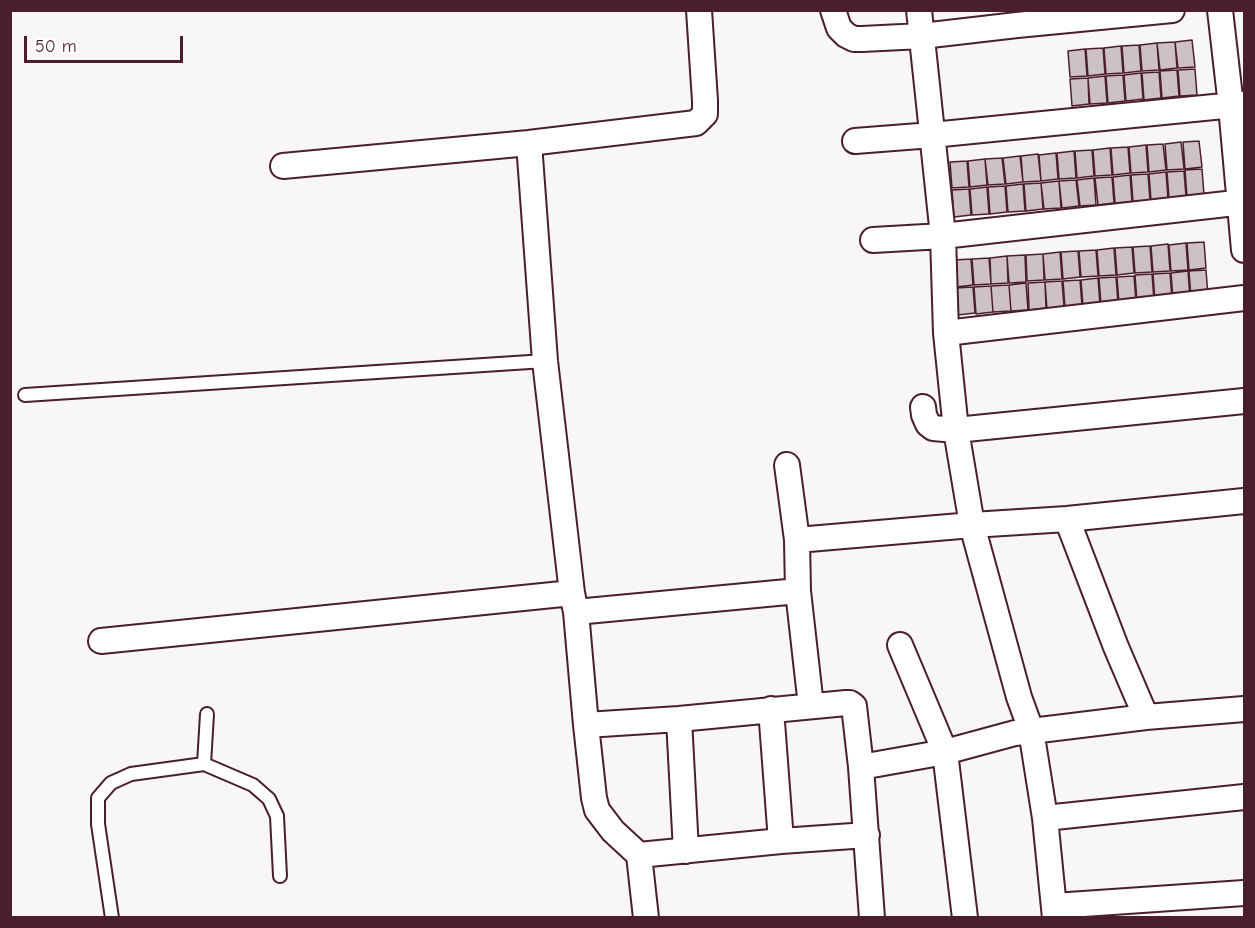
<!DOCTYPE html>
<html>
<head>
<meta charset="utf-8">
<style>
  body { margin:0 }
  #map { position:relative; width:1255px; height:928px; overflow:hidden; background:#f8f6f7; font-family:"Comic Neue",sans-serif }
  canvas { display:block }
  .frame { position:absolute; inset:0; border:12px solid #4a1f2b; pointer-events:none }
  .scale { position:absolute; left:24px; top:36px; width:159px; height:27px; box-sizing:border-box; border:3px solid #4a1f2b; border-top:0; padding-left:8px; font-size:18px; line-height:21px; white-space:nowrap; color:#4a1f2b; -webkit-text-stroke:4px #fff; paint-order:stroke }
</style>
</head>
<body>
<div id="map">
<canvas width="1255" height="928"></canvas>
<div class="frame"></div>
<div class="scale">50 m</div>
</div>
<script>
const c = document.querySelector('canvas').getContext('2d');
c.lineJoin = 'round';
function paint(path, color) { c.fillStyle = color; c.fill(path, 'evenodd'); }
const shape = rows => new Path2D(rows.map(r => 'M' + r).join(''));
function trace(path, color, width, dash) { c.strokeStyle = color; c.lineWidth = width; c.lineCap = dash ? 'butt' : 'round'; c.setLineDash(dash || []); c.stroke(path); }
const building = shape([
  [1192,40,1195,67,1178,68,1175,42,1192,40],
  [1175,42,1177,68,1160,70,1157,43,1175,42],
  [1157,43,1159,70,1142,71,1140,45,1157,43],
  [1139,45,1141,71,1124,73,1122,46,1139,45],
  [1121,46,1123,73,1106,74,1104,48,1121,46],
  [1103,48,1105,74,1088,76,1086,49,1103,48],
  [1085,49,1087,76,1070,77,1068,51,1085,49],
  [1195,69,1197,95,1180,96,1178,70,1195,69],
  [1177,70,1179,96,1162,98,1160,71,1177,70],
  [1159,72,1161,98,1144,100,1142,73,1159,72],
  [1141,73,1143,99,1126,101,1124,75,1141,73],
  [1123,75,1125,101,1108,103,1106,76,1123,75],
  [1105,76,1107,103,1090,104,1088,78,1105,76],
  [1088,78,1089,104,1072,106,1070,79,1088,78],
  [1199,141,1202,167,1185,169,1183,142,1199,141],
  [1181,142,1184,169,1167,170,1165,144,1181,142],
  [1163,144,1166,170,1149,172,1147,145,1163,144],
  [1146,145,1148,172,1131,173,1129,147,1146,145],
  [1128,147,1130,173,1113,175,1111,148,1128,147],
  [1110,148,1112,175,1095,176,1093,150,1110,148],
  [1092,150,1094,176,1077,178,1075,151,1092,150],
  [1074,151,1076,178,1059,179,1057,153,1074,151],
  [1056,153,1058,179,1041,181,1039,155,1056,153],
  [1038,154,1041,181,1023,182,1021,156,1038,154],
  [1020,156,1023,182,1006,184,1003,158,1020,156],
  [1002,158,1005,184,988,185,985,159,1002,158],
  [985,159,987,185,970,187,968,161,985,159],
  [967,161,969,187,952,188,950,162,967,161],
  [1202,169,1204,195,1187,197,1185,170,1202,169],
  [1184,171,1186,197,1169,198,1167,172,1184,171],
  [1166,172,1168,199,1151,200,1149,174,1166,172],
  [1148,174,1150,200,1133,202,1131,175,1148,174],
  [1130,175,1132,202,1115,203,1113,177,1130,175],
  [1112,177,1114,203,1098,205,1095,178,1112,177],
  [1094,178,1096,205,1080,206,1077,180,1094,178],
  [1076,180,1079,206,1062,208,1059,181,1076,180],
  [1059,181,1061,208,1044,209,1041,183,1059,181],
  [1041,183,1043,209,1026,211,1024,184,1041,183],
  [1023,184,1025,211,1008,212,1006,186,1023,184],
  [1005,186,1007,212,990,214,988,187,1005,186],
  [987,187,989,214,972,215,970,189,987,187],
  [969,189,971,215,954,217,952,190,969,189],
  [1204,242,1206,268,1189,270,1187,243,1204,242],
  [1186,243,1188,270,1171,271,1169,245,1186,243],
  [1168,244,1170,271,1153,272,1151,246,1168,244],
  [1150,246,1152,272,1135,273,1133,247,1150,246],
  [1132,247,1134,273,1117,275,1115,248,1132,247],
  [1114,248,1116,275,1099,276,1097,250,1114,248],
  [1096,250,1098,276,1081,277,1079,251,1096,250],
  [1078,251,1080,277,1063,279,1061,252,1078,251],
  [1060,252,1062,279,1045,280,1043,254,1060,252],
  [1043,254,1044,280,1027,281,1026,255,1043,254],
  [1025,255,1026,282,1009,283,1007,256,1025,255],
  [1007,256,1008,283,991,284,990,258,1007,256],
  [989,258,991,284,974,285,972,259,989,258],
  [971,259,973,285,956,287,954,260,971,259],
  [1206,270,1208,296,1191,298,1189,271,1206,270],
  [1188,271,1190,298,1173,299,1171,273,1188,271],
  [1170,273,1172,299,1155,300,1153,274,1170,273],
  [1152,274,1154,300,1137,302,1135,275,1152,274],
  [1134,276,1136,302,1119,303,1117,277,1134,276],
  [1116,277,1118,303,1101,304,1099,278,1116,277],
  [1098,278,1100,305,1083,306,1081,280,1098,278],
  [1080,280,1082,306,1065,307,1063,281,1080,280],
  [1062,281,1064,307,1047,309,1045,282,1062,281],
  [1045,282,1046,308,1029,310,1028,283,1045,282],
  [1026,283,1028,310,1011,311,1009,285,1026,283],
  [1009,285,1011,311,993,312,991,286,1009,285],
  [991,286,993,312,976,314,974,287,991,286],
  [973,287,975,313,958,315,956,288,973,287]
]);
paint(building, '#cdc1c4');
trace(building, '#4a1f2b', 1.5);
const service = shape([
  [25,395,545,361],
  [204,764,207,714],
  [112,918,98,824,98,798,111,783,131,774,204,764,253,785,269,799,277,816,280,876]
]);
const minor = shape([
  [833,10,839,28,846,35,854,39,862,39,922,36,1017,25,1172,10],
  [919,10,943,236,946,333,956,430,972,525,1019,697,1031,730,1045,818,1055,918],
  [1220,10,1231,106,1244,250],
  [855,141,932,135,1244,104],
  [529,143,545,361,572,593],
  [283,166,529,143,696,123,705,114,705,101,699,10],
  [873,240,943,236,1244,202],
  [946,333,1244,298],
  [923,407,924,415,928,424,933,428,956,430,1244,401],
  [787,465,797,540],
  [1067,519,1116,647,1146,717],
  [101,641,572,593,576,612],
  [900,645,945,752,965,918],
  [811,706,798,591,797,540,972,525,1067,519,1244,501],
  [771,709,781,841],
  [679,719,686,851],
  [586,725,576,612,798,591],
  [861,767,945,752,1015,733,1146,717,1244,709],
  [1045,818,1244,797],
  [639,855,781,841,867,835],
  [1054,906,1244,893],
  [646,918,639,855,613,831,597,810,594,798,586,725,679,719,846,703,850,703,854,706,861,767,872,918]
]);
trace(service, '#4a1f2b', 16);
trace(minor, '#4a1f2b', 28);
trace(service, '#fff', 12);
trace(minor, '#fff', 24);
</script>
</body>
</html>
